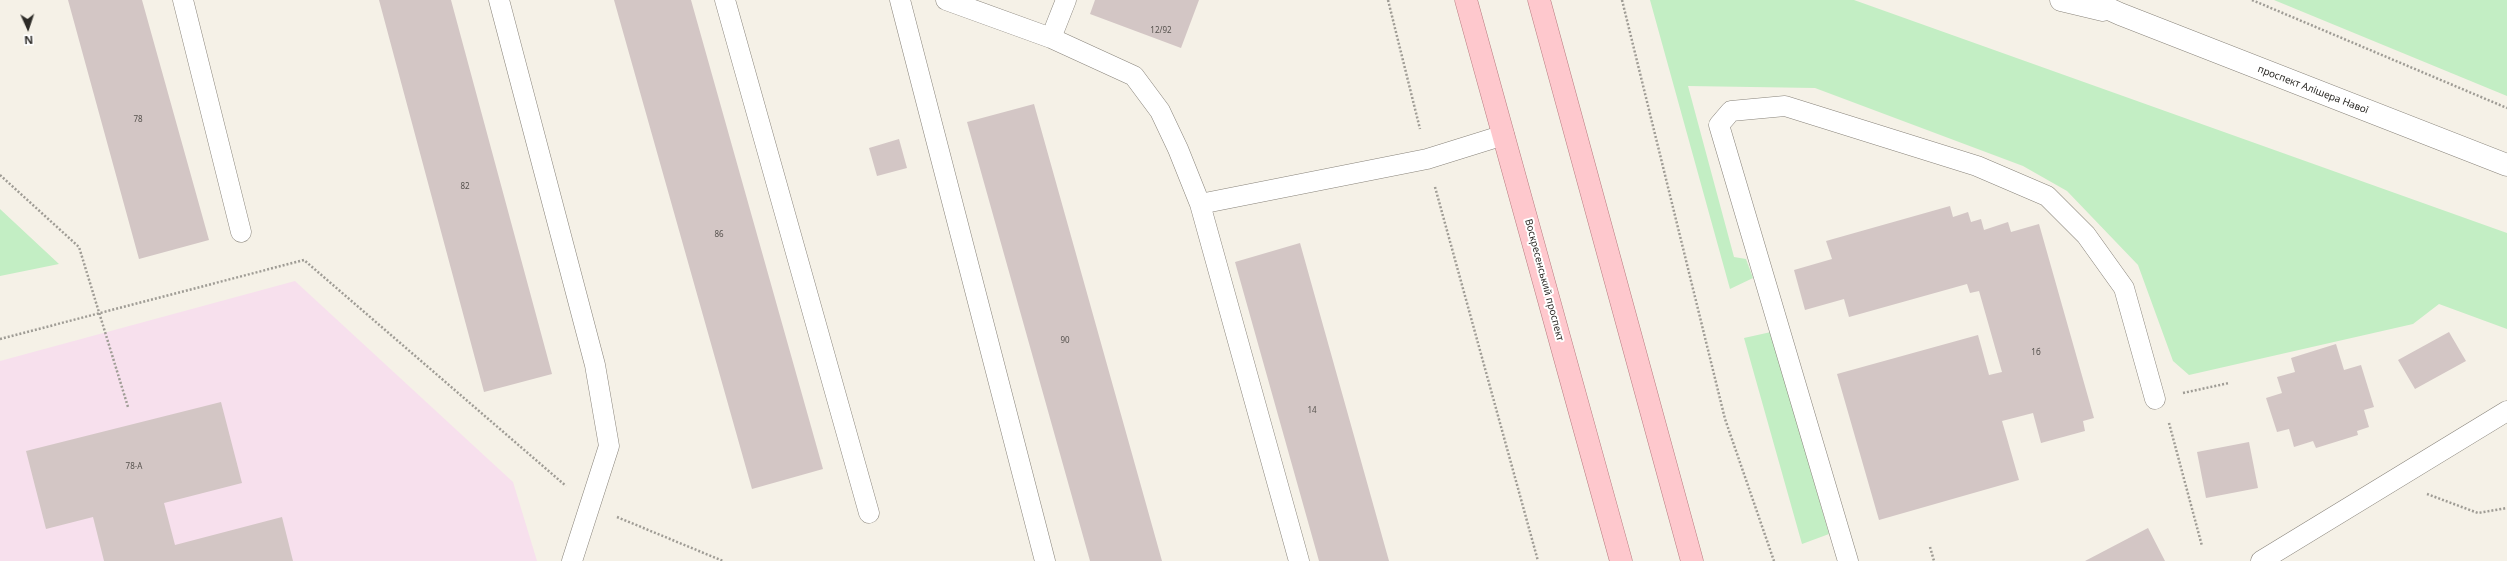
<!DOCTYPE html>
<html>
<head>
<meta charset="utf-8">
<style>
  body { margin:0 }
  #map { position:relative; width:2507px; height:561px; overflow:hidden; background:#f5f1e7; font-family:"Noto Sans",sans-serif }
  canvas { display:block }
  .north { position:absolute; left:8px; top:8px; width:40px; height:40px; -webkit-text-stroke:3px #fff; paint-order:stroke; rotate:177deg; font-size:11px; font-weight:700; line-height:16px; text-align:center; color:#2d2b27 }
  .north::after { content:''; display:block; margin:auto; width:14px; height:18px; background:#2d2b27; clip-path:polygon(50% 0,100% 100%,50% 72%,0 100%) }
</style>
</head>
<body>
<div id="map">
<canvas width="2507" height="561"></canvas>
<div class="north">N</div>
</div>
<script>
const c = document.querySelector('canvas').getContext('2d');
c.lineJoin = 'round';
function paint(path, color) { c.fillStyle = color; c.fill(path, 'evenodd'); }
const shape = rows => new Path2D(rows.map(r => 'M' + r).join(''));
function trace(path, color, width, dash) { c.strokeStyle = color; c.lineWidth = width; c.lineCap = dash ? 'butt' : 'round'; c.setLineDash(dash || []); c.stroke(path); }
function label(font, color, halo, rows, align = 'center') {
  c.font = font + ' "Noto Sans",sans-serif'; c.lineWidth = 4; c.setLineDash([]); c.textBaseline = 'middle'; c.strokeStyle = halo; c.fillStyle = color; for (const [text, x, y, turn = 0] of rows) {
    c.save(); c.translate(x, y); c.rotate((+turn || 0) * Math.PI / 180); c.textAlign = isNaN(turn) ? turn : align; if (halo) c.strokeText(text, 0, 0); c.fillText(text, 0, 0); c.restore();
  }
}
paint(shape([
  [295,281,513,482,537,561,0,561,0,361]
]), '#f7e0ed');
paint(shape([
  [1650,0,1854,0,2507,233,2507,329,2439,304,2413,324,2189,375,2173,361,2138,265,2067,191,2023,166,1815,88,1688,86,1734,257,1746,259,1753,278,1730,289],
  [2274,0,2507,0,2507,96],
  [0,209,59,264,0,276],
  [1771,332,1829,534,1802,544,1744,338]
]), '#c3eec4');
paint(shape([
  [68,0,142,0,209,240,139,259],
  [379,0,451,0,552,374,484,392],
  [614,0,691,0,823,469,752,489],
  [1095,0,1199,0,1181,48,1090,14],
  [1034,104,1162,561,1090,561,967,122],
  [899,139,907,168,877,176,869,148],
  [1950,206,1953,217,1968,212,1971,222,1981,219,1984,230,2008,222,2011,232,2039,224,2094,418,2083,421,2085,431,2041,443,2033,413,2002,421,2019,480,1879,520,1837,374,1978,335,1989,375,2002,372,1979,291,1970,293,1967,284,1849,317,1844,299,1805,310,1794,270,1832,259,1826,241],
  [1300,243,1389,561,1319,561,1235,262],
  [2449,332,2466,361,2415,389,2398,360],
  [2336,344,2344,370,2361,365,2374,407,2364,410,2369,427,2357,431,2358,435,2316,448,2313,441,2294,447,2289,429,2277,432,2266,398,2282,393,2277,377,2295,372,2291,358],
  [221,402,242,483,164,503,175,545,282,517,293,561,104,561,93,517,46,529,26,451],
  [2249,442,2258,488,2206,498,2197,452],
  [2148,528,2165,561,2085,561]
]), '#d3c6c5');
const lane = shape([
  [183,0,241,232],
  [499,0,595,365,609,446,572,561],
  [725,0,869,513],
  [900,0,1045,561],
  [946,0,1051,38,1134,76,1160,111,1178,149,1200,204,1299,561],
  [1051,38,1066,0],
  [1200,204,1427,159,1504,135],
  [1848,561,1719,125,1731,111,1785,106,1977,166,2047,196,2086,235,2124,288,2155,399],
  [2261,561,2507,411]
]);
const secondary = shape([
  [2061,0,2103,10],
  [2089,0,2120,14,2507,165]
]);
const primary = shape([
  [1466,0,1621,561],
  [1539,0,1692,561]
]);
trace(lane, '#88837a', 21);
trace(secondary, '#88837a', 23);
trace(primary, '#b5797d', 23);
trace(shape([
  [1388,0,1420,129],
  [1622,0,1725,419,1774,561],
  [2252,0,2507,108],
  [0,175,79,247,128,407],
  [1435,187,1538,561],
  [0,339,304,260,566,486],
  [2183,393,2229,383],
  [2169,423,2202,546],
  [2427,494,2478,513,2507,508],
  [617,517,723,561],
  [1930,547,1934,561]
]), '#9f9c95', 2.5, [2, 2]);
trace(lane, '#fff', 20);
trace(secondary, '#fff', 22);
trace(primary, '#fec8cd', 22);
label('8px', '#56524e', null, [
  ["12/92",1161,31],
  ["78",138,120],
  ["82",465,187],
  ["86",719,235],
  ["90",1065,341],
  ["1б",2036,353],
  ["14",1312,411],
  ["78-А",134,467]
]);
label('10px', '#2d2b27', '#fff', [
  ["проспект Алішера Навої",2313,90,21],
  ["Воскресенський проспект",1544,280,75]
]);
</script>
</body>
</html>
